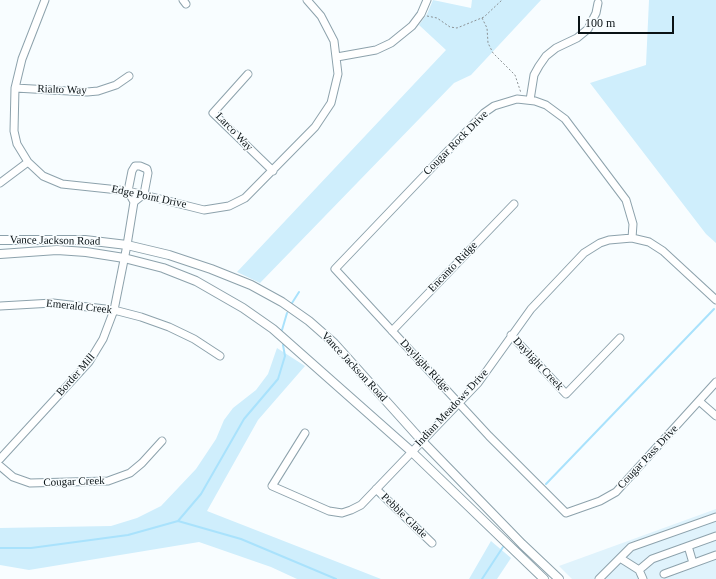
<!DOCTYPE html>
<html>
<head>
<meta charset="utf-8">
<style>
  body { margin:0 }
  #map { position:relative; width:716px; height:579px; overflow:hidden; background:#f8fdff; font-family:"Times New Roman",serif }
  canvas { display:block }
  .scale { position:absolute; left:578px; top:16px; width:96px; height:18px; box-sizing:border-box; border:2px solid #0a1215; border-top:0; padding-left:5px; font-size:12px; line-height:14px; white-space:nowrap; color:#0a1215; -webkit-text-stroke:3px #f8fdff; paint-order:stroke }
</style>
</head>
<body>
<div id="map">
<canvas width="716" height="579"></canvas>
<div class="scale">100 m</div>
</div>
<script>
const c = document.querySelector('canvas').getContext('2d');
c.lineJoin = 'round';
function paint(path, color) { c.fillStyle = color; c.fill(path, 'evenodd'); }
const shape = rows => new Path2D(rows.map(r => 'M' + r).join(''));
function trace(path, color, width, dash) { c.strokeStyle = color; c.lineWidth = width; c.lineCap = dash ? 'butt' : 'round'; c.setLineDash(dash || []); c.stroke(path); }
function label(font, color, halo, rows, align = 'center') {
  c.font = font + ' "Times New Roman",serif'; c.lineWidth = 3; c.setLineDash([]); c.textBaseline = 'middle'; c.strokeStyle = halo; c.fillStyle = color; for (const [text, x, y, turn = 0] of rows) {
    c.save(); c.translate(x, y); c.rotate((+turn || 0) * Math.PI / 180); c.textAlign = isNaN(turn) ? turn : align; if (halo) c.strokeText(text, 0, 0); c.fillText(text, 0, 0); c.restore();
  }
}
paint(shape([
  [716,509,716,579,572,579,559,566]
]), '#e0f3fc');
paint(shape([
  [433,0,471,8,472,0,541,0,471,75,454,83,260,283,237,272,446,50,419,25,427,14],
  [649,0,716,0,716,243,706,234,590,83,646,65],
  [277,348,305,366,258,420,207,511,381,579,297,579,271,567,199,542,29,570,0,565,0,528,111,526,137,518,161,506,196,469,216,439,224,420,233,408,256,390,268,374],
  [491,541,511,558,497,579,469,579]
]), '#cfeefc');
trace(shape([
  [292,303,299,292],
  [282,330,287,313],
  [546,484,714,309],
  [178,521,241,539,336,579],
  [0,548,31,548,128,535,178,521,201,494,244,419,278,379,285,356,283,345],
  [482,579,503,547]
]), '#a9e2fc', 2);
const minor = shape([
  [45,0,22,59,15,88,14,131,17,144,28,162,43,176,62,184,128,191,204,210,229,206,245,198,315,127,331,103,338,74,334,41,321,16,307,0],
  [183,0,186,4],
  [337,57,376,50,391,43,412,26,421,14,427,0],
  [248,74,213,113,273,171],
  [15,88,87,92,98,91,116,85,129,76],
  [530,100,534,75,539,66,546,56,556,48,577,38,588,29,596,13,598,3],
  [0,183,28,162],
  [632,238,633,224,626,200,565,119,546,105,535,101,517,99,494,106,484,113,335,269,489,436,566,513,600,501,616,492,716,382],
  [0,306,53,303,114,310,141,317,169,327,194,339,220,356],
  [392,331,514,204],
  [511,335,566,394,620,338],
  [699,401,716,416],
  [305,433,272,486,329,511,342,513,351,510,361,505,478,383,531,309,584,253,600,243,609,240,632,238,649,242,663,251,716,300],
  [0,459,89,362,103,339,114,310,127,245,134,202,128,191,132,171,135,166,140,166,147,169,148,173,144,194,134,202],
  [0,466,13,477,30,483,108,481,130,473,142,463,162,441],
  [376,489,432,543],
  [688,546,693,563],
  [620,558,639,570,652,559,716,536],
  [639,570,643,579],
  [664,574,716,555],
  [599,579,631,547,716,517]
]);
const major = shape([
  [0,240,85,240,127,245,169,255,211,269,251,285,282,302,309,321,334,343,422,441,522,544,559,579],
  [0,254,57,250,86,252,124,258,163,268,196,281,243,308,273,329,412,452,544,579]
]);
trace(minor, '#8da2ac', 9);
trace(major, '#8da2ac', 10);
trace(shape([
  [427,16,437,18,450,27,457,28,484,17,502,0],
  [482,18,487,28,488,43,493,53,515,75,521,93]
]), '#8c9295', 1, [2, 2]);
trace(minor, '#fff', 7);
trace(major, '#fff', 8);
label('11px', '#0a1215', '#f8fdff', [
  ["Rialto Way",62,90,2],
  ["Larco Way",234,132,46],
  ["Cougar Rock Drive",456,143,-45],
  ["Edge Point Drive",149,197,12],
  ["Vance Jackson Road",55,241,1],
  ["Encanto Ridge",453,267,-46],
  ["Emerald Creek",79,307,6],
  ["Daylight Creek",538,364,47],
  ["Daylight Ridge",425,366,47],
  ["Vance Jackson Road",354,367,47],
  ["Border Mill",76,375,-49],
  ["Indian Meadows Drive",452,408,-47],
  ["Cougar Pass Drive",648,457,-47],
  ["Cougar Creek",74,482,-2],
  ["Pebble Glade",404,516,44]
]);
</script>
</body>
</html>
